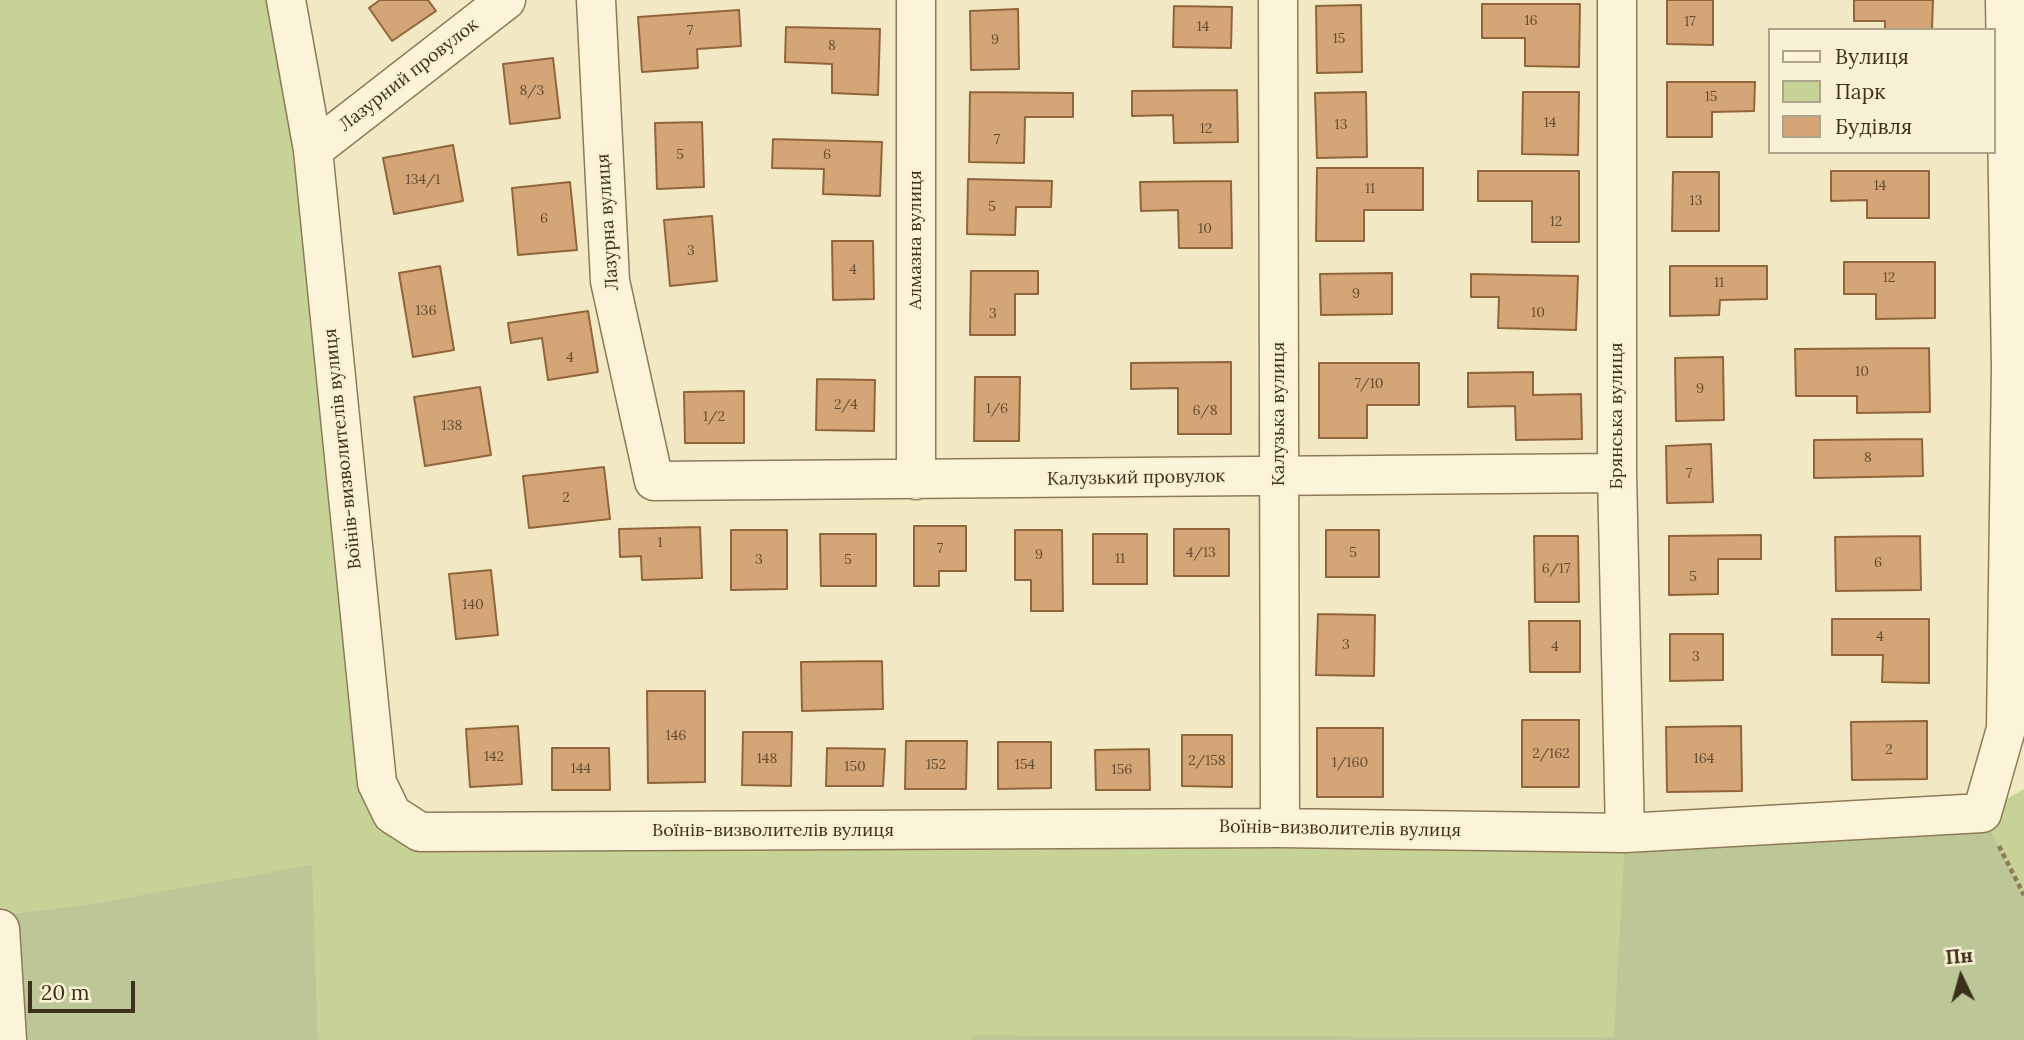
<!DOCTYPE html>
<html>
<head>
<meta charset="utf-8">
<style>
  body { margin:0 }
  #map { position:relative; width:2024px; height:1040px; overflow:hidden; background:#f2e8c3; font-family:Lora,serif }
  canvas { display:block }
  .legend { position:absolute; left:1768px; top:28px; width:228px; height:126px; box-sizing:border-box; background:#f9f1d4; border:2px solid #aea48b; margin:0; padding:9px 12px; list-style:none; font-size:21px; color:#3d301d }
  .legend li { display:flex; align-items:center; gap:14px; height:35px }
  .legend b { width:35px; border:2px solid #aea48b }
  .north { position:absolute; left:1926px; top:942px; width:70px; height:70px; -webkit-text-stroke:5px #f9f1d4; paint-order:stroke; rotate:355deg; font-size:19px; font-weight:700; line-height:28px; text-align:center; color:#3d301d }
  .north::after { content:''; display:block; margin:auto; width:24px; height:32px; background:#3d301d; clip-path:polygon(50% 0,100% 100%,50% 72%,0 100%) }
  .scale { position:absolute; left:28px; top:981px; width:107px; height:32px; box-sizing:border-box; border:4px solid #3d301d; border-top:0; padding-left:9px; font-size:21px; line-height:24px; white-space:nowrap; color:#3d301d; -webkit-text-stroke:5px #f9f1d4; paint-order:stroke }
</style>
</head>
<body>
<div id="map">
<canvas width="2024" height="1040"></canvas>
<ul class="legend">
<li><b style="height:9px;background:#fcf4d8"></b>Вулиця</li>
<li><b style="height:19px;background:#c6d296"></b>Парк</li>
<li><b style="height:19px;background:#d4a576"></b>Будівля</li>
</ul>
<div class="north">Пн</div>
<div class="scale">20 m</div>
</div>
<script>
const c = document.querySelector('canvas').getContext('2d');
c.lineJoin = 'round';
function paint(path, color) { c.fillStyle = color; c.fill(path, 'evenodd'); }
const shape = rows => new Path2D(rows.map(r => 'M' + r).join(''));
function trace(path, color, width, dash) { c.strokeStyle = color; c.lineWidth = width; c.lineCap = dash ? 'butt' : 'round'; c.setLineDash(dash || []); c.stroke(path); }
function label(font, color, halo, rows, align = 'center') {
  c.font = font + ' Lora,serif'; c.lineWidth = 5; c.setLineDash([]); c.textBaseline = 'middle'; c.strokeStyle = halo; c.fillStyle = color; for (const [text, x, y, turn = 0] of rows) {
    c.save(); c.translate(x, y); c.rotate((+turn || 0) * Math.PI / 180); c.textAlign = isNaN(turn) ? turn : align; if (halo) c.strokeText(text, 0, 0); c.fillText(text, 0, 0); c.restore();
  }
}
paint(shape([
  [0,0,286,0,392,814,1625,833,1615,1037,976,1035,969,1040,318,1040,311,866,85,905,0,915],
  [2024,789,2024,895,1982,813]
]), '#c6d296');
paint(shape([
  [1982,813,2024,895,2024,1040,969,1040,976,1035,1614,1037,1625,833],
  [312,865,318,1040,7,1040,0,915,85,905]
]), '#bcc696');
const building = shape([
  [380,0,428,0,436,11,392,41,369,8,380,0],
  [1667,0,1713,0,1713,45,1667,44,1667,0],
  [1854,0,1933,0,1932,30,1885,30,1885,21,1854,21,1854,0],
  [1482,4,1580,4,1579,67,1525,66,1525,38,1482,38,1482,4],
  [1361,5,1362,72,1317,73,1316,6,1361,5],
  [1174,6,1232,7,1231,48,1173,47,1174,6],
  [1018,9,1019,69,971,70,970,11,1018,9],
  [739,10,741,46,697,49,698,68,642,72,638,17,739,10],
  [786,27,880,29,878,95,832,93,832,64,785,62,786,27],
  [553,58,560,118,510,124,503,64,553,58],
  [1667,82,1755,82,1754,111,1712,112,1712,137,1667,137,1667,82],
  [1237,90,1238,142,1174,143,1173,115,1132,116,1132,91,1237,90],
  [970,92,1073,93,1073,117,1025,117,1024,163,969,162,970,92],
  [1366,92,1367,157,1317,158,1315,93,1366,92],
  [1523,92,1579,92,1578,155,1522,154,1523,92],
  [702,122,704,187,657,189,655,123,702,122],
  [773,139,882,142,880,196,823,194,824,169,772,168,773,139],
  [453,145,463,201,394,214,383,158,453,145],
  [1317,168,1423,168,1423,210,1364,210,1364,241,1316,241,1317,168],
  [1478,171,1579,171,1579,242,1532,242,1532,201,1478,201,1478,171],
  [1831,171,1929,171,1929,218,1867,218,1867,200,1831,201,1831,171],
  [1673,172,1719,172,1719,231,1672,231,1673,172],
  [968,179,1052,181,1051,207,1016,207,1015,235,967,234,968,179],
  [1231,181,1232,248,1179,248,1178,210,1141,211,1140,182,1231,181],
  [570,182,577,250,518,255,512,188,570,182],
  [712,216,717,281,670,286,664,220,712,216],
  [832,241,873,241,874,299,833,300,832,241],
  [1844,262,1935,262,1935,318,1876,319,1876,294,1844,294,1844,262],
  [440,266,454,350,413,357,399,273,440,266],
  [1670,266,1767,266,1767,299,1720,300,1719,315,1670,316,1670,266],
  [971,271,1038,271,1038,294,1015,294,1015,335,970,335,971,271],
  [1392,273,1392,314,1321,315,1320,274,1392,273],
  [1471,274,1578,276,1576,330,1498,328,1499,297,1471,297,1471,274],
  [588,311,598,372,548,380,542,338,511,343,508,323,588,311],
  [1929,348,1930,412,1857,413,1857,396,1796,396,1795,349,1929,348],
  [1723,357,1724,420,1676,421,1675,358,1723,357],
  [1231,362,1231,434,1178,434,1178,388,1131,389,1131,363,1231,362],
  [1319,363,1419,363,1419,405,1367,405,1367,438,1319,438,1319,363],
  [1533,372,1533,395,1581,394,1582,439,1516,440,1515,406,1468,407,1468,373,1533,372],
  [975,377,1020,377,1019,441,974,441,975,377],
  [817,379,875,380,874,431,816,430,817,379],
  [480,387,491,455,425,466,414,397,480,387],
  [744,391,744,443,685,443,684,392,744,391],
  [1922,439,1923,476,1814,478,1814,440,1922,439],
  [1711,444,1713,502,1667,503,1666,446,1711,444],
  [604,467,610,519,529,528,523,476,604,467],
  [914,526,966,526,966,571,939,571,939,586,914,586,914,526],
  [700,527,702,578,642,580,641,556,620,557,619,529,700,527],
  [1174,529,1229,529,1229,576,1174,576,1174,529],
  [731,530,787,530,787,589,731,590,731,530],
  [1015,530,1062,530,1063,611,1031,611,1031,580,1015,580,1015,530],
  [1326,530,1379,530,1379,577,1326,577,1326,530],
  [820,534,876,534,876,586,821,586,820,534],
  [1093,534,1147,534,1147,584,1093,584,1093,534],
  [1761,535,1761,559,1718,559,1718,594,1669,595,1669,536,1761,535],
  [1534,536,1578,536,1579,602,1535,602,1534,536],
  [1920,536,1921,590,1836,591,1835,537,1920,536],
  [491,570,498,635,456,639,449,574,491,570],
  [1318,614,1375,615,1374,676,1316,675,1318,614],
  [1832,619,1929,619,1929,683,1882,682,1883,655,1832,655,1832,619],
  [1529,621,1580,621,1580,672,1530,672,1529,621],
  [1670,634,1723,634,1723,680,1670,681,1670,634],
  [882,661,883,709,802,711,801,662,882,661],
  [647,691,705,691,705,782,648,783,647,691],
  [1522,720,1579,720,1579,787,1522,787,1522,720],
  [1927,721,1927,779,1852,780,1851,722,1927,721],
  [518,726,522,784,470,787,466,729,518,726],
  [1741,726,1742,791,1667,792,1666,727,1741,726],
  [1317,728,1383,728,1383,797,1317,797,1317,728],
  [743,732,792,732,791,786,742,785,743,732],
  [1182,735,1232,735,1232,787,1182,786,1182,735],
  [906,741,967,741,966,789,905,789,906,741],
  [998,742,1051,742,1051,788,998,789,998,742],
  [552,748,609,748,610,790,552,790,552,748],
  [827,748,885,749,883,786,826,786,827,748],
  [1149,749,1150,790,1096,790,1095,750,1149,749]
]);
paint(building, '#d4a576');
trace(building, '#91653b', 2);
const minor = shape([
  [286,0,313,150,377,783,392,814,420,832,1280,828,1625,833,1982,813,2006,729,2011,367,2005,0],
  [596,0,610,281,654,481,1617,473],
  [1278,0,1280,828],
  [1617,0,1617,473,1625,833],
  [313,150,506,0],
  [916,480,916,0],
  [0,929,7,1040]
]);
trace(minor, '#8f7a58', 41);
trace(shape([
  [1999,846,2024,895]
]), '#8f7a58', 4.5, [5, 3.5]);
trace(minor, '#fcf4d8', 38);
label('14px', '#634d33', null, [
  ["16",1531,21],
  ["17",1690,22],
  ["14",1203,27],
  ["7",690,31],
  ["15",1339,39],
  ["9",995,40],
  ["8",832,46],
  ["8/3",532,91],
  ["15",1711,97],
  ["14",1550,123],
  ["13",1341,125],
  ["12",1206,129],
  ["7",997,140],
  ["5",680,155],
  ["6",827,155],
  ["134/1",423,180],
  ["14",1880,186],
  ["11",1370,189],
  ["13",1696,201],
  ["5",992,207],
  ["6",544,219],
  ["12",1556,222],
  ["10",1205,229],
  ["3",691,251],
  ["4",853,270],
  ["12",1889,278],
  ["11",1719,283],
  ["9",1356,294],
  ["136",426,311],
  ["10",1538,313],
  ["3",993,314],
  ["4",570,358],
  ["10",1862,372],
  ["7/10",1369,384],
  ["9",1700,389],
  ["2/4",846,405],
  ["1/6",997,409],
  ["6/8",1205,411],
  ["1/2",714,417],
  ["138",452,426],
  ["8",1868,458],
  ["7",1689,474],
  ["2",566,498],
  ["1",660,543],
  ["7",940,549],
  ["4/13",1201,553],
  ["5",1353,553],
  ["9",1039,555],
  ["11",1120,559],
  ["3",759,560],
  ["5",848,560],
  ["6",1878,563],
  ["6/17",1556,569],
  ["5",1693,577],
  ["140",473,605],
  ["4",1880,637],
  ["3",1346,645],
  ["4",1555,647],
  ["3",1696,657],
  ["146",676,736],
  ["2",1889,750],
  ["2/162",1551,754],
  ["142",494,757],
  ["148",767,759],
  ["164",1704,759],
  ["2/158",1207,761],
  ["1/160",1350,763],
  ["152",936,765],
  ["154",1025,765],
  ["150",855,767],
  ["144",581,769],
  ["156",1122,770]
]);
label('18px', '#3d301d', '#f9f1d4', [
  ["Лазурний провулок",409,75,-38],
  ["Лазурна вулиця",608,222,-94],
  ["Алмазна вулиця",916,240,-90],
  ["Калузька вулиця",1279,414,-90],
  ["Брянська вулиця",1617,416,-90],
  ["Воїнів-визволителів вулиця",343,449,-96],
  ["Калузький провулок",1136,478,-1],
  ["Воїнів-визволителів вулиця",1340,829,1],
  ["Воїнів-визволителів вулиця",773,831]
]);
</script>
</body>
</html>
